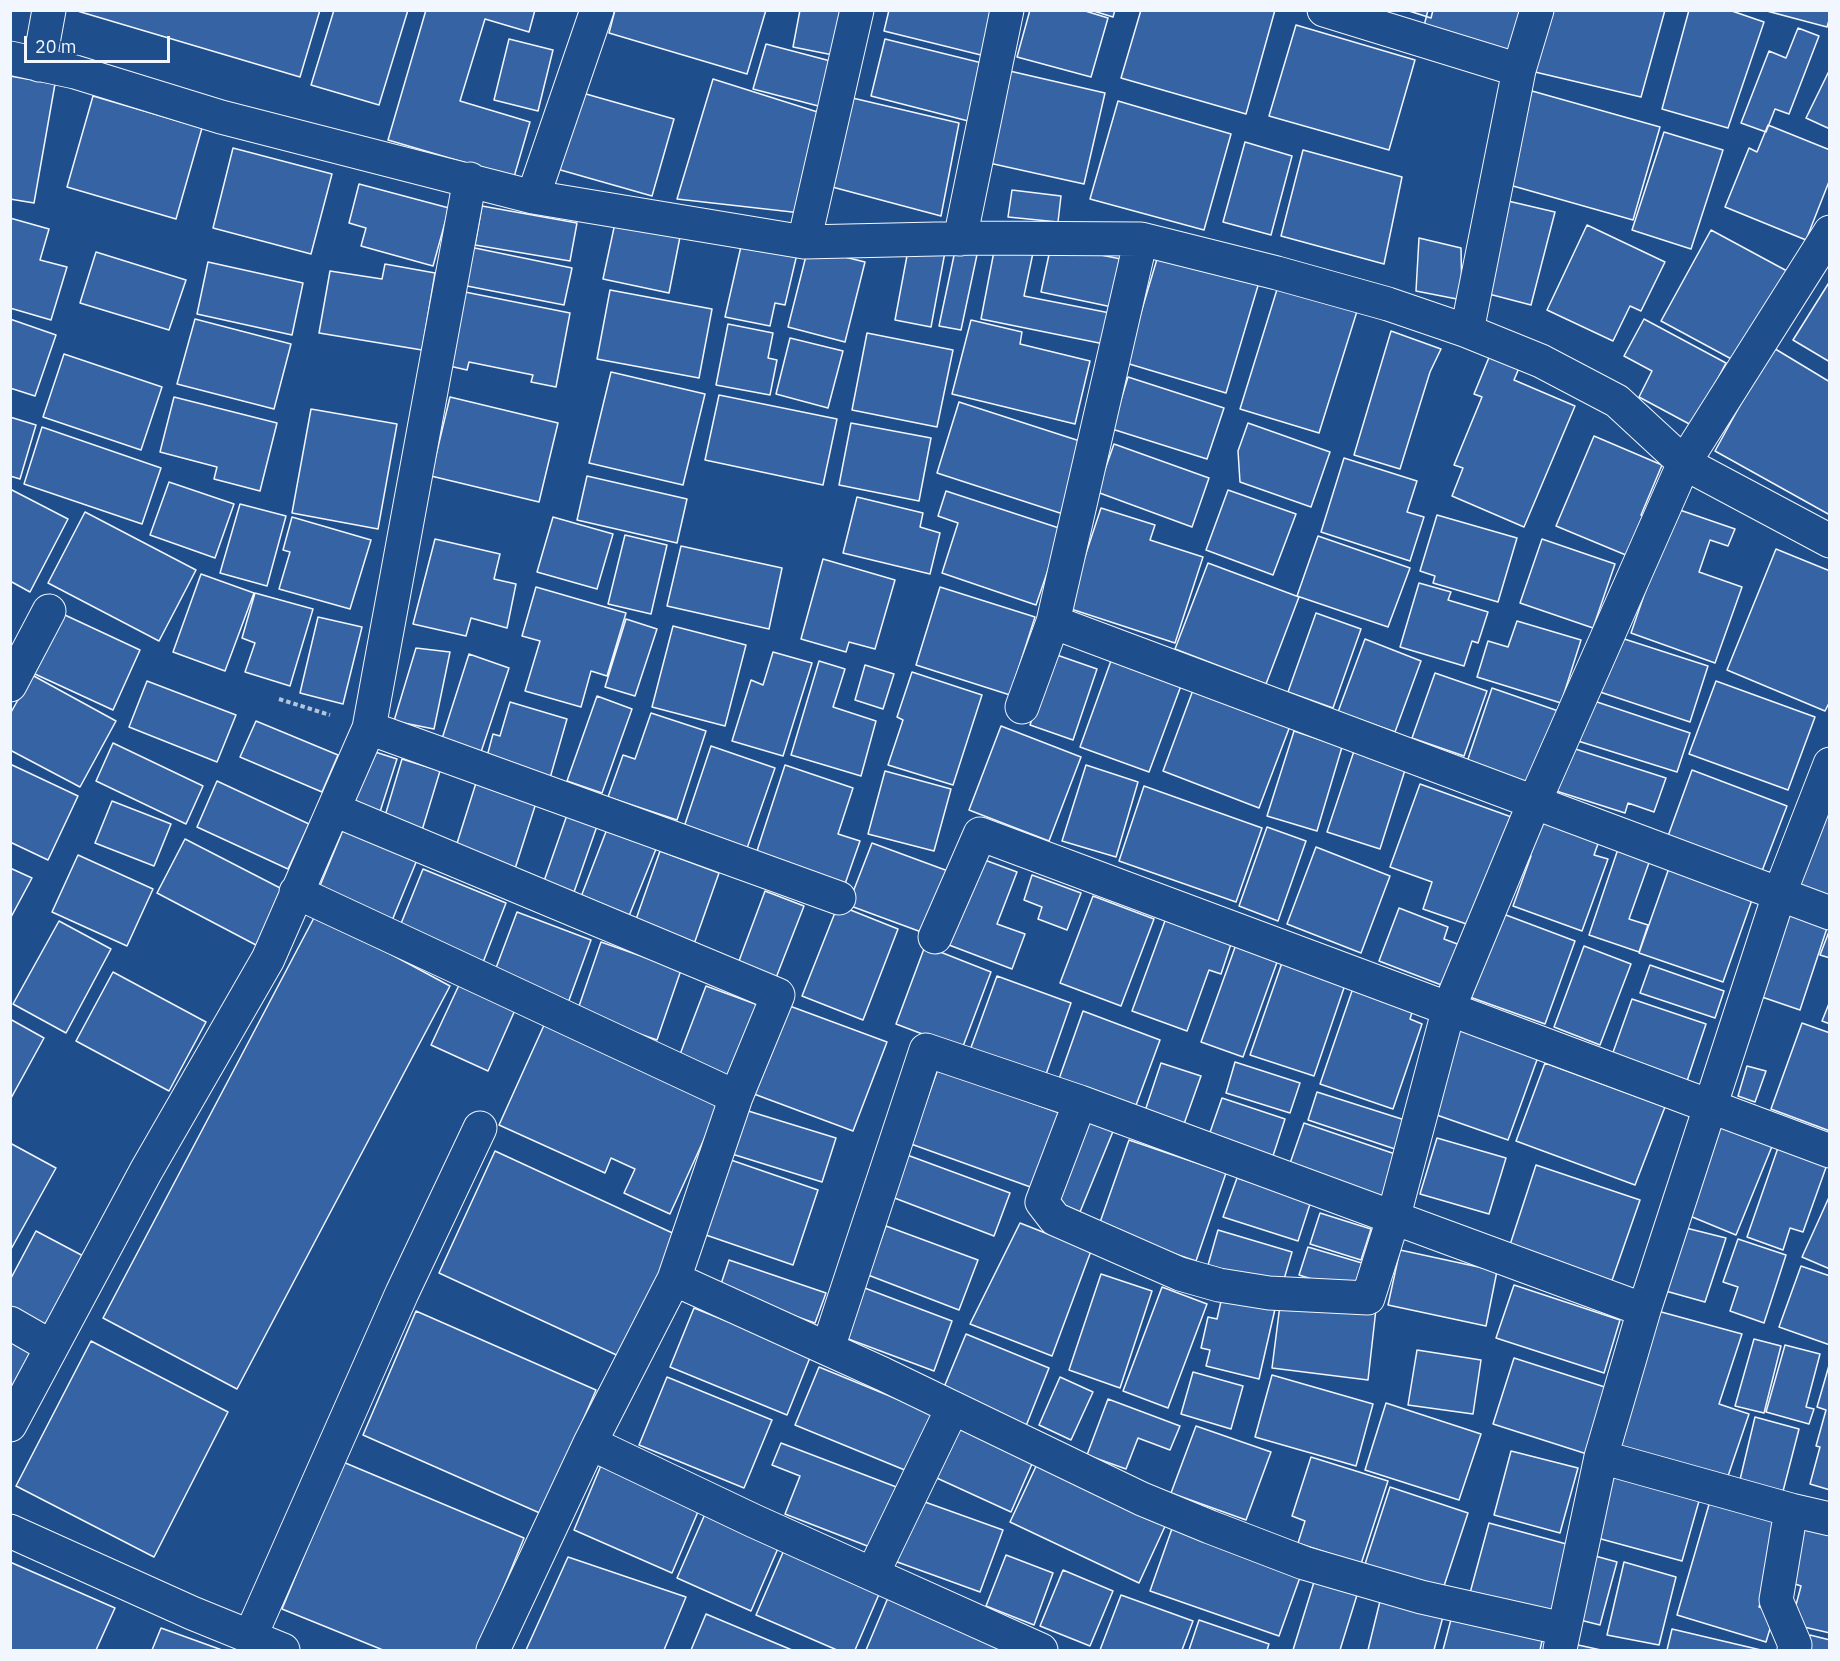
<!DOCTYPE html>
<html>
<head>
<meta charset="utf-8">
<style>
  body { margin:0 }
  #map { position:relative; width:1840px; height:1661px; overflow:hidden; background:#1f4e8c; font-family:"IBM Plex Sans",sans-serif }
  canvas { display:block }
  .frame { position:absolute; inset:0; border:12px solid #f2f6ff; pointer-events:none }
  .scale { position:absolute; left:24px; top:36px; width:146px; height:27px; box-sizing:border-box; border:3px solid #f2f6ff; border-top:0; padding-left:8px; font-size:18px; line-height:21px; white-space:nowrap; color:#f2f6ff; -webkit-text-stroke:4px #1f4e8c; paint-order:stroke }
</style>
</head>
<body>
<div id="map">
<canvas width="1840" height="1661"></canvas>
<div class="frame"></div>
<div class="scale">20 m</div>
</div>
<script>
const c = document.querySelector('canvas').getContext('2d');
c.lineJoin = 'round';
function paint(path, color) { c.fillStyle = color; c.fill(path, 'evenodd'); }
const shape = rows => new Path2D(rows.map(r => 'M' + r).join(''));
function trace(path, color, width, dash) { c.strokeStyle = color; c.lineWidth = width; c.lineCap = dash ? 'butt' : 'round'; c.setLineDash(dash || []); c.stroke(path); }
const building = shape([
  [74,10,320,10,300,77,74,10],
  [334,10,408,10,379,105,311,85,334,10],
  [426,10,535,10,529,32,485,19,460,101,530,122,514,177,388,140,426,10],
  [615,10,766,10,747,74,609,33,615,10],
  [800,10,848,10,838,56,793,47,800,10],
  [889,10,1000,10,989,57,884,31,889,10],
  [1030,10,1082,10,1108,18,1091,77,1017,57,1030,10],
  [1090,10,1115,10,1113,17,1090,10],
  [1141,10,1275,10,1246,114,1121,78,1141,10],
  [1406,10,1433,10,1431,18,1406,10],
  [1428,10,1533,10,1520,54,1424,26,1428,10],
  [1553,10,1665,10,1641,97,1535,72,1553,10],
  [1689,10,1729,10,1764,22,1728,128,1662,109,1689,10],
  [1763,10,1830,10,1830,17,1827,27,1763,10],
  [1296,25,1415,60,1389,150,1269,116,1296,25],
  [1798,28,1819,36,1789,114,1775,109,1766,132,1741,123,1769,51,1786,58,1798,28],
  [509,39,553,50,538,111,494,100,509,39],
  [885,39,990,65,976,123,871,96,885,39],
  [766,44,838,63,826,108,753,89,766,44],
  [1001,69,1105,93,1084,184,980,161,1001,69],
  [1830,69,1830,129,1806,118,1830,69],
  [10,76,55,84,34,203,10,199,10,76],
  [713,79,827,115,801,213,677,199,713,79],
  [1532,91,1660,127,1633,220,1506,184,1532,91],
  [579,92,674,119,652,196,557,169,579,92],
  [93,96,202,128,176,219,67,187,93,96],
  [844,96,959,123,941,216,821,184,844,96],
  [1118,101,1231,134,1204,230,1090,199,1118,101],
  [1768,125,1830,150,1830,179,1806,240,1725,207,1749,148,1757,152,1768,125],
  [1664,132,1723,150,1691,249,1632,230,1664,132],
  [1245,142,1292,156,1271,235,1223,222,1245,142],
  [233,148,332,174,311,254,213,228,233,148],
  [1303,150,1402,177,1384,264,1281,236,1303,150],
  [359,184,449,208,433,266,361,246,366,228,349,223,359,184],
  [1012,190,1061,196,1058,222,1008,217,1012,190],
  [1508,201,1555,212,1531,305,1485,293,1508,201],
  [482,206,577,223,570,261,475,245,482,206],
  [10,218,49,229,40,260,67,267,51,320,10,308,10,218],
  [615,223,680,237,669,293,603,279,615,223],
  [1587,225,1665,262,1641,311,1630,306,1613,341,1547,310,1587,225],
  [1711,230,1787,271,1737,362,1661,321,1711,230],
  [1419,238,1461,248,1462,300,1416,291,1419,238],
  [996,241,1034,248,1024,296,1110,313,1104,344,981,319,996,241],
  [742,242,797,254,785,305,775,303,770,326,725,317,742,242],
  [909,245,945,252,931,327,895,320,909,245],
  [1051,245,1121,259,1112,307,1041,292,1051,245],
  [956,246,978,250,961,330,939,326,956,246],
  [470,247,572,268,564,305,462,285,470,247],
  [808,248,865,262,845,342,788,327,808,248],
  [1160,249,1260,279,1226,393,1126,363,1160,249],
  [96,252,186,280,169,330,80,303,96,252],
  [208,262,303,283,292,335,197,314,208,262],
  [385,264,435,273,422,350,319,333,330,271,382,279,385,264],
  [1830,281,1830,362,1793,340,1830,281],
  [1279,283,1358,308,1319,433,1240,409,1279,283],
  [610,290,712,309,699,378,597,359,610,290],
  [460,291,570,313,556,387,531,382,533,375,469,362,467,370,445,365,460,291],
  [10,319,56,335,35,396,10,388,10,319],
  [195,319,291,344,274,409,177,384,195,319],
  [1644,319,1726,363,1693,426,1639,397,1652,371,1624,356,1644,319],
  [971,320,1022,332,1020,344,1090,361,1075,424,952,394,971,320],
  [728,324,773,333,768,358,777,360,770,395,716,385,728,324],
  [1391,331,1441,349,1430,372,1400,469,1354,455,1391,331],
  [867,333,953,350,937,427,852,410,867,333],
  [790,338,843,351,828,408,776,394,790,338],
  [1772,347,1830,382,1830,515,1715,451,1772,347],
  [64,354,162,387,141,450,43,417,64,354],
  [1490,355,1519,368,1514,380,1575,406,1524,527,1452,496,1463,468,1454,465,1482,397,1474,394,1490,355],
  [611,372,705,394,683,485,589,463,611,372],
  [1128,377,1224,408,1207,459,1112,429,1128,377],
  [719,395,837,419,823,485,705,460,719,395],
  [174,397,277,423,260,491,214,479,217,467,160,452,174,397],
  [450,397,558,423,539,502,431,476,450,397],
  [959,402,1086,443,1063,514,937,473,959,402],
  [311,409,397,424,378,529,292,513,311,409],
  [10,417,36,425,20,479,10,476,10,417],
  [851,423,931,438,919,501,839,485,851,423],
  [1248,423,1330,452,1311,507,1240,482,1238,451,1248,423],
  [42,427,161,468,142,524,24,484,42,427],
  [1594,436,1662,465,1641,515,1649,519,1633,558,1556,526,1594,436],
  [1114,444,1209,478,1192,527,1097,492,1114,444],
  [1344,458,1417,481,1407,512,1424,517,1410,561,1321,532,1344,458],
  [587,476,687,499,677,543,577,520,587,476],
  [169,482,234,504,215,558,150,535,169,482],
  [10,489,68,519,30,592,10,581,10,489],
  [1228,490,1296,514,1273,575,1206,550,1228,490],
  [946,491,1062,529,1036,605,942,573,958,523,938,516,946,491],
  [857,497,923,513,920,527,940,533,930,574,843,553,857,497],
  [240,504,286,516,267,586,220,573,240,504],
  [1101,508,1155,525,1150,540,1203,557,1175,643,1068,608,1101,508],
  [1674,508,1735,529,1728,546,1710,540,1699,572,1742,587,1715,663,1631,633,1674,508],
  [85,512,196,570,159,641,48,583,85,512],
  [1437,515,1517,538,1498,602,1433,583,1435,576,1420,571,1437,515],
  [292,517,371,540,350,609,279,589,290,552,283,550,292,517],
  [553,517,613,534,597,589,537,572,553,517],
  [625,535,667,545,651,614,608,604,625,535],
  [1318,536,1410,568,1388,627,1297,596,1318,536],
  [435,539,500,554,494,579,516,584,507,628,471,618,466,636,413,624,435,539],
  [1542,539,1615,564,1593,628,1520,603,1542,539],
  [681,546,782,568,769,629,667,606,681,546],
  [1776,549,1830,571,1830,701,1825,711,1727,670,1776,549],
  [823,559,895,580,875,649,849,642,846,652,801,639,823,559],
  [1208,563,1299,597,1266,684,1175,649,1208,563],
  [201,574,254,593,225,671,173,652,201,574],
  [1419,583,1451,592,1448,600,1488,612,1478,643,1472,641,1464,666,1400,647,1419,583],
  [536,587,626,613,607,676,591,671,581,707,525,691,540,641,522,636,536,587],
  [940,587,1035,617,1010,695,916,665,940,587],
  [255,593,313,609,290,686,245,672,255,643,242,638,255,593],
  [52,609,140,650,113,710,24,669,52,609],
  [1316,613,1361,629,1333,708,1288,692,1316,613],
  [318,617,362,627,343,704,300,693,318,617],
  [626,619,657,629,635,696,605,687,626,619],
  [1517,621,1581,640,1561,703,1477,677,1488,641,1508,647,1517,621],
  [673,626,746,645,725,726,652,707,673,626],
  [1615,636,1708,666,1690,722,1597,691,1615,636],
  [1365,639,1421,661,1395,732,1338,712,1365,639],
  [416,648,450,652,434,729,394,721,416,648],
  [773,652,812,663,783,756,732,741,751,680,763,685,773,652],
  [469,654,509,668,479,758,440,745,469,654],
  [1054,654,1097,669,1073,740,1030,725,1054,654],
  [1112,658,1182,683,1149,772,1080,747,1112,658],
  [819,661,845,669,833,707,876,721,861,776,791,755,819,661],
  [865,665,894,674,883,709,855,700,865,665],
  [912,672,982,695,953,785,888,765,903,720,897,717,912,672],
  [1435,673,1487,691,1464,756,1412,738,1435,673],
  [32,675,116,721,80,787,10,750,10,714,32,675],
  [147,681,236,715,217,762,129,727,147,681],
  [1716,681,1815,717,1788,790,1689,754,1716,681],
  [1492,688,1564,713,1528,783,1467,762,1492,688],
  [1193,690,1290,726,1259,808,1163,771,1193,690],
  [597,696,632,709,602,793,567,781,597,696],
  [1591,700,1690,733,1677,772,1578,741,1591,700],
  [510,702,567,719,550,778,486,760,493,734,500,736,510,702],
  [651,713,706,731,677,820,608,797,623,755,635,759,651,713],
  [256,721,338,755,322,792,240,757,256,721],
  [1001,726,1081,757,1049,841,969,810,1001,726],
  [1294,731,1342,747,1317,831,1267,816,1294,731],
  [113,743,203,786,186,824,96,781,113,743],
  [711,746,775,768,745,854,682,833,711,746],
  [1566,746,1666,778,1654,812,1628,803,1625,813,1553,790,1566,746],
  [1355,748,1405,770,1380,849,1327,832,1355,748],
  [369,750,397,759,378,818,350,810,369,750],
  [402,759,440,771,420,837,382,826,402,759],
  [10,764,78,796,48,860,10,842,10,764],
  [785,765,853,788,838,834,860,841,845,884,756,854,785,765],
  [1086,765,1138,782,1116,857,1062,841,1086,765],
  [1692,770,1787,806,1762,871,1668,836,1692,770],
  [885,771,951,789,934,851,868,834,885,771],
  [217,781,309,824,288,869,197,827,217,781],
  [476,783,536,803,513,875,453,856,476,783],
  [1420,784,1517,819,1478,928,1423,909,1432,882,1390,867,1420,784],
  [1144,786,1262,828,1236,902,1119,861,1144,786],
  [112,801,171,824,154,866,95,843,112,801],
  [1824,810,1830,812,1830,905,1794,892,1824,810],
  [567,815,597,826,573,895,543,884,567,815],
  [1536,819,1599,841,1594,855,1608,859,1582,931,1513,906,1531,856,1524,853,1536,819],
  [1267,827,1306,841,1278,921,1239,906,1267,827],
  [607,829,656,849,627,921,579,902,607,829],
  [343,830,417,860,391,923,317,893,343,830],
  [185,839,284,890,256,945,157,893,185,839],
  [872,843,948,871,924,933,848,905,872,843],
  [1619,846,1651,857,1629,919,1648,925,1639,952,1589,935,1619,846],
  [1316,847,1390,876,1361,953,1287,924,1316,847],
  [660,851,719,873,693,947,634,925,660,851],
  [78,855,153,889,127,946,52,912,78,855],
  [982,859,1017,872,997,924,1025,934,1012,969,949,945,982,859],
  [10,868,32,878,10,919,10,868],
  [1669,868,1753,897,1723,982,1639,953,1669,868],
  [423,869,506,903,482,965,398,931,423,869],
  [1032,875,1081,893,1067,930,1038,919,1042,907,1024,900,1032,875],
  [765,891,804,906,774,983,736,969,765,891],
  [1093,896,1154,919,1121,1006,1060,983,1093,896],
  [838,905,898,929,863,1020,802,996,838,905],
  [1399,908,1448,927,1444,939,1460,945,1444,986,1379,961,1399,908],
  [1788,908,1829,922,1800,1010,1759,996,1788,908],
  [517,912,591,940,568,1003,493,976,517,912],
  [1498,912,1575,941,1545,1024,1467,996,1498,912],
  [316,914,450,986,237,1389,103,1318,316,914],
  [1166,918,1232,941,1221,974,1209,970,1187,1031,1132,1011,1166,918],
  [59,921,111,949,66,1033,13,1004,59,921],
  [1830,929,1830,958,1820,955,1830,929],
  [1238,939,1280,954,1243,1057,1201,1042,1238,939],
  [601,942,681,970,657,1040,577,1012,601,942],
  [925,946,991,972,962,1049,896,1024,925,946],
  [1584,946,1631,964,1600,1045,1554,1027,1584,946],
  [1284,957,1347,979,1314,1076,1250,1055,1284,957],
  [1650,965,1724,991,1715,1018,1640,993,1650,965],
  [113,972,206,1022,169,1091,76,1041,113,972],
  [997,976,1071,1003,1044,1080,969,1053,997,976],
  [459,985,515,1010,488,1071,431,1045,459,985],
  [706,986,758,1005,731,1077,679,1057,706,986],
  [1353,988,1413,1009,1410,1019,1422,1024,1393,1109,1320,1084,1353,988],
  [1632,999,1706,1024,1686,1084,1611,1058,1632,999],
  [1830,1001,1830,1024,1822,1021,1830,1001],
  [787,1005,887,1042,853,1131,754,1094,787,1005],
  [1083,1011,1160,1040,1135,1108,1059,1079,1083,1011],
  [10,1019,44,1038,10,1100,10,1019],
  [545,1023,720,1104,670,1214,624,1193,635,1169,611,1158,605,1173,499,1125,545,1023],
  [1802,1023,1830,1033,1830,1131,1771,1109,1802,1023],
  [1460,1030,1538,1057,1508,1140,1431,1113,1460,1030],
  [1235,1062,1300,1083,1290,1113,1226,1093,1235,1062],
  [1161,1063,1201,1076,1184,1124,1145,1111,1161,1063],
  [1545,1063,1665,1107,1635,1185,1516,1141,1545,1063],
  [1747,1066,1766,1071,1755,1102,1738,1096,1747,1066],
  [938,1069,1062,1114,1036,1189,911,1144,938,1069],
  [1317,1092,1408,1121,1398,1150,1308,1120,1317,1092],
  [1222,1098,1285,1119,1271,1162,1207,1141,1222,1098],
  [745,1110,836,1138,822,1182,732,1154,745,1110],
  [1083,1116,1114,1129,1080,1212,1048,1198,1083,1116],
  [1716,1121,1775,1139,1736,1235,1685,1214,1716,1121],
  [1304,1123,1398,1155,1381,1204,1287,1172,1304,1123],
  [1437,1138,1506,1158,1489,1214,1420,1194,1437,1138],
  [1129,1140,1226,1173,1196,1261,1098,1228,1129,1140],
  [1780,1142,1829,1159,1803,1232,1790,1228,1783,1250,1747,1237,1780,1142],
  [10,1143,56,1168,10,1251,10,1143],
  [495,1151,679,1236,623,1358,439,1273,495,1151],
  [899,1152,1010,1193,994,1236,884,1194,899,1152],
  [728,1159,818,1190,793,1265,703,1234,728,1159],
  [1536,1165,1640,1200,1609,1289,1507,1254,1536,1165],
  [1237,1178,1311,1201,1298,1241,1223,1217,1237,1178],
  [1830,1195,1830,1269,1802,1257,1830,1195],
  [1320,1213,1371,1229,1361,1260,1310,1244,1320,1213],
  [1020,1223,1091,1251,1052,1356,970,1324,1020,1223],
  [886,1226,978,1260,959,1310,868,1275,886,1226],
  [1682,1227,1726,1238,1705,1302,1662,1290,1682,1227],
  [1218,1230,1292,1252,1282,1286,1208,1265,1218,1230],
  [36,1231,87,1258,50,1328,10,1308,10,1280,36,1231],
  [1738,1239,1786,1255,1764,1323,1730,1311,1738,1287,1723,1282,1738,1239],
  [1308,1247,1362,1263,1353,1292,1299,1275,1308,1247],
  [1400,1250,1497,1271,1486,1326,1388,1305,1400,1250],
  [729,1260,826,1293,815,1323,719,1290,729,1260],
  [1801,1266,1830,1276,1830,1345,1779,1327,1801,1266],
  [1101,1274,1152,1291,1120,1388,1069,1370,1101,1274],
  [1514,1285,1620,1320,1604,1373,1496,1338,1514,1285],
  [862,1287,952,1321,934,1371,843,1337,862,1287],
  [1162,1287,1207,1304,1168,1408,1123,1391,1162,1287],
  [1222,1297,1275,1309,1259,1379,1206,1366,1210,1350,1201,1348,1208,1317,1217,1319,1222,1297],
  [1281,1297,1376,1309,1368,1380,1272,1368,1281,1297],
  [694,1308,811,1355,787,1415,670,1367,694,1308],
  [1654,1310,1742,1334,1719,1404,1749,1414,1725,1485,1613,1444,1654,1310],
  [416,1311,596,1390,542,1514,363,1435,416,1311],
  [966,1334,1049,1368,1026,1426,942,1392,966,1334],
  [10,1335,34,1346,10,1393,10,1335],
  [1754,1339,1781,1346,1764,1413,1735,1406,1754,1339],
  [91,1341,228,1412,154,1557,16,1486,91,1341],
  [1785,1345,1820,1354,1806,1407,1814,1409,1809,1424,1766,1412,1785,1345],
  [1417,1350,1481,1360,1473,1414,1408,1405,1417,1350],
  [1514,1358,1611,1389,1590,1455,1493,1424,1514,1358],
  [1830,1362,1830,1490,1810,1484,1820,1447,1816,1446,1826,1410,1817,1407,1830,1362],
  [819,1367,936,1415,912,1473,795,1425,819,1367],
  [1193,1372,1243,1386,1231,1429,1181,1414,1193,1372],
  [1272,1375,1373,1404,1356,1466,1255,1437,1272,1375],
  [667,1377,772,1420,744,1488,639,1445,667,1377],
  [1060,1377,1093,1392,1071,1440,1039,1425,1060,1377],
  [1108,1399,1180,1426,1170,1450,1138,1438,1126,1469,1087,1455,1108,1399],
  [1386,1403,1481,1434,1459,1500,1365,1470,1386,1403],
  [1755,1417,1799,1429,1781,1499,1738,1488,1755,1417],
  [952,1420,1035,1457,1011,1512,928,1474,952,1420],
  [1196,1426,1271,1452,1246,1520,1171,1493,1196,1426],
  [781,1443,899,1488,875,1549,785,1514,800,1476,772,1465,781,1443],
  [1511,1451,1578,1468,1560,1533,1494,1515,1511,1451],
  [1311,1457,1388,1481,1361,1564,1298,1543,1305,1521,1292,1516,1311,1457],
  [343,1462,524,1538,478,1650,383,1650,282,1609,343,1462],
  [1038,1462,1167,1522,1139,1583,1010,1522,1038,1462],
  [602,1463,700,1507,672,1573,574,1530,602,1463],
  [1609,1468,1701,1494,1682,1561,1590,1536,1609,1468],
  [1390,1487,1468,1513,1443,1589,1365,1564,1390,1487],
  [911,1497,1003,1530,980,1592,889,1559,911,1497],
  [1710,1501,1784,1522,1759,1607,1775,1612,1766,1642,1677,1615,1710,1501],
  [705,1514,779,1546,751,1611,677,1578,705,1514],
  [1806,1517,1830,1523,1830,1633,1791,1624,1801,1586,1789,1582,1806,1517],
  [1174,1523,1303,1569,1279,1636,1150,1591,1174,1523],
  [1489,1523,1570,1545,1551,1616,1470,1593,1489,1523],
  [784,1550,880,1592,855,1650,837,1650,756,1615,784,1550],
  [1588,1554,1617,1562,1600,1625,1572,1618,1588,1554],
  [1006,1555,1053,1573,1034,1625,986,1606,1006,1555],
  [568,1557,686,1597,664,1650,526,1650,568,1557],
  [10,1562,115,1608,96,1650,10,1650,10,1562],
  [1624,1562,1676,1577,1659,1645,1607,1635,1624,1562],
  [1063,1570,1113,1591,1090,1646,1040,1626,1063,1570],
  [1314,1582,1357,1595,1340,1650,1293,1650,1314,1582],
  [890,1593,1012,1650,866,1650,890,1593],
  [1382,1593,1445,1609,1434,1650,1368,1650,1382,1593],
  [1121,1595,1193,1621,1182,1650,1100,1650,1121,1595],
  [1454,1608,1544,1632,1540,1650,1443,1650,1454,1608],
  [706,1614,792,1650,691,1650,706,1614],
  [1199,1620,1269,1644,1267,1650,1189,1650,1199,1620],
  [161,1628,222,1650,152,1650,161,1628],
  [1672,1629,1761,1650,1667,1650,1672,1629],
  [1810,1635,1830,1640,1830,1650,1806,1650,1810,1635],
  [1569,1643,1601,1650,1567,1650,1569,1643]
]);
paint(building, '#3563a3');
trace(building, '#f2f6ff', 1.5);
const minor = shape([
  [1324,10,1519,70],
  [10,58,75,72,221,117,533,197,804,242,980,238,1141,239,1277,273,1388,304,1467,331,1541,361,1617,401,1684,463,1830,541],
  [39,65,49,10],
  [533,197,597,10],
  [960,239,1007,10],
  [804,242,857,10],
  [1467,331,1519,70,1537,10],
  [1053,622,1830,913],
  [10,685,49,611],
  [1022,707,1053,622,1141,239],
  [369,728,839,898],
  [335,810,778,995,736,1097,674,1279,590,1443,493,1650],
  [296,892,736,1097],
  [935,937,980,834,1830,1151],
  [1080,1102,1042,1202,1055,1219,1180,1274,1219,1285,1269,1293,1368,1298,1393,1219,1449,1008,1534,803,1684,463,1830,232],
  [674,1279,883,1374,1142,1499,1210,1527,1304,1563,1421,1597,1564,1629],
  [10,1323,50,1346],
  [828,1348,926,1050,1080,1102,1644,1310],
  [10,1425,146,1171,268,959,369,728,470,179],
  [590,1443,754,1521,1041,1650],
  [1601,1457,1791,1510,1776,1600,1795,1645,1794,1650],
  [1791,1510,1830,1519],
  [10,1531,192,1613,283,1650],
  [873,1573,952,1409],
  [250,1637,402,1293,480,1128],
  [1560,1649,1601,1457,1644,1310,1779,895,1830,764]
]);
trace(minor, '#f2f6ff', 35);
trace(shape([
  [279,699,330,715]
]), '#b3c4dc', 4, [4.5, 3]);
trace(minor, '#1f4e8c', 33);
</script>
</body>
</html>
